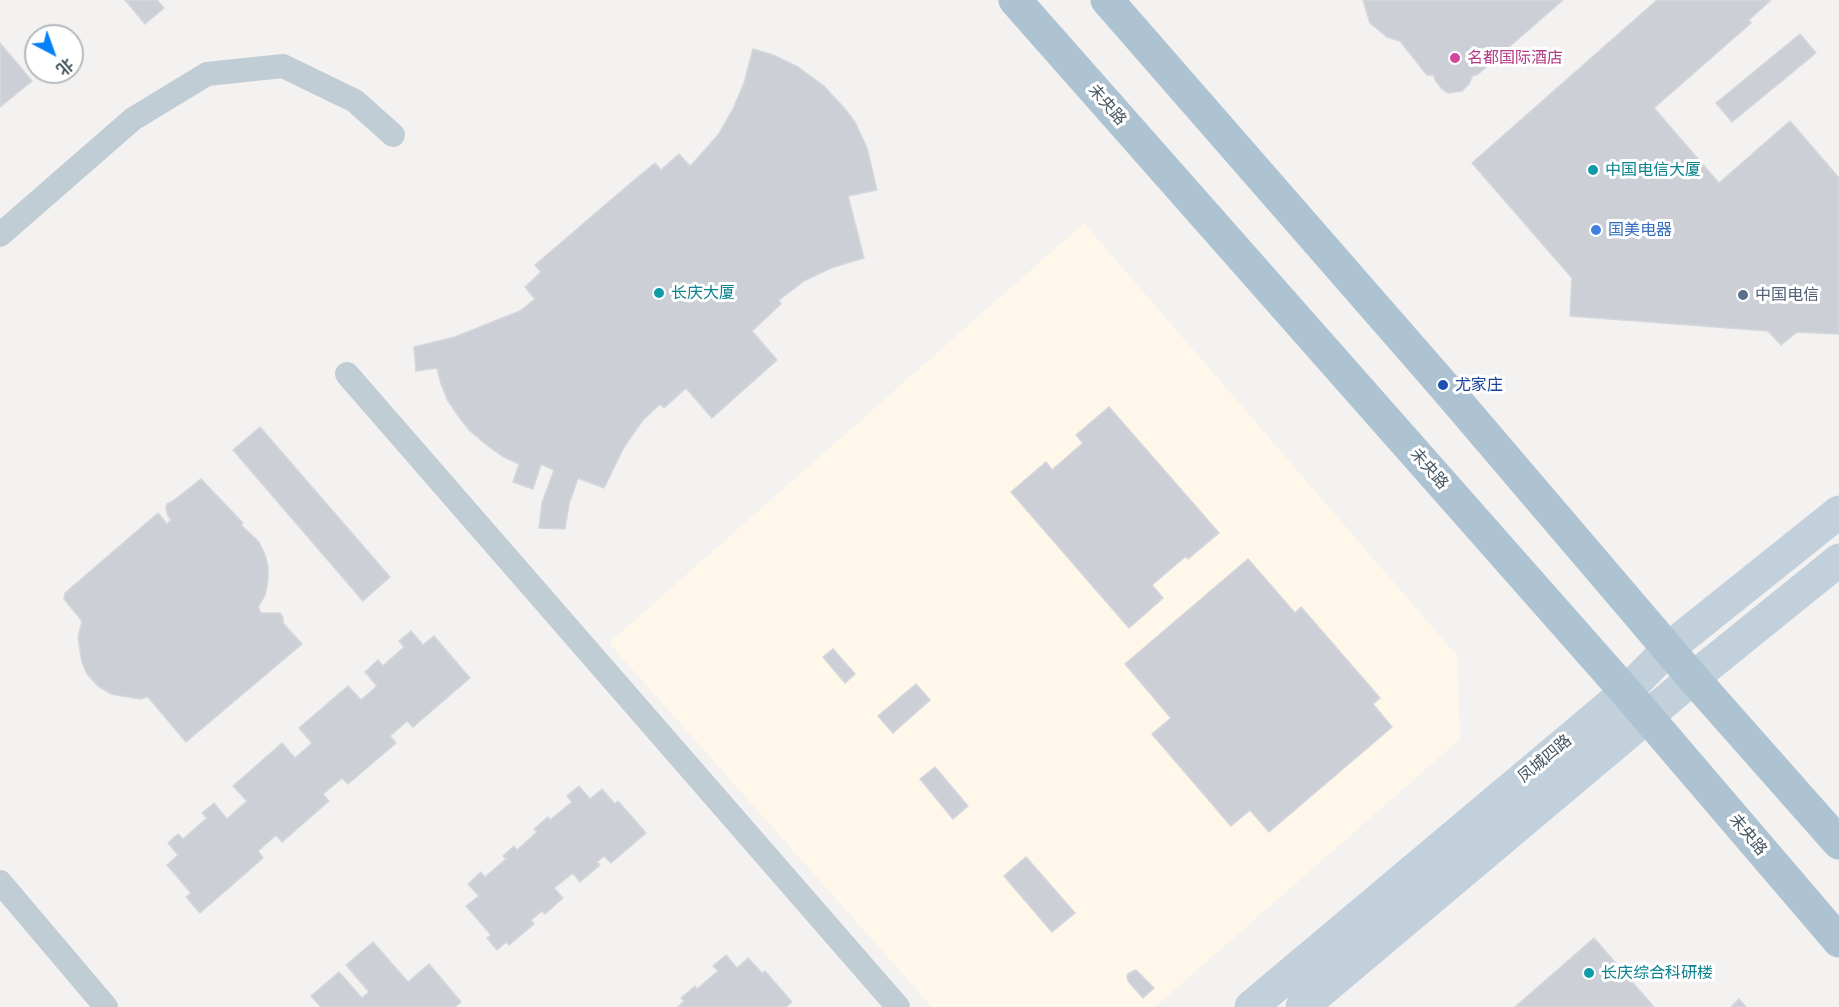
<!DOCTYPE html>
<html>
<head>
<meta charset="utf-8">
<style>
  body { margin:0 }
  #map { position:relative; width:1839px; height:1007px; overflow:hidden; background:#f4f1f1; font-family:Rubik,"Noto Sans SC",sans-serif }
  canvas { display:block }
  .north { position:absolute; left:24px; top:24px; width:60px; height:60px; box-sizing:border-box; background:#fff; border:2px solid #b5bbc0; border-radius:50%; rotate:139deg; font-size:16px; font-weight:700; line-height:24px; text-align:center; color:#465661 }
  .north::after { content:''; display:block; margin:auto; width:21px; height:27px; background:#0481fa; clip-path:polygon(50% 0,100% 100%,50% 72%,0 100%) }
</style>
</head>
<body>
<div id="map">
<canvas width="1839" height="1007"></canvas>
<div class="north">北</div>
</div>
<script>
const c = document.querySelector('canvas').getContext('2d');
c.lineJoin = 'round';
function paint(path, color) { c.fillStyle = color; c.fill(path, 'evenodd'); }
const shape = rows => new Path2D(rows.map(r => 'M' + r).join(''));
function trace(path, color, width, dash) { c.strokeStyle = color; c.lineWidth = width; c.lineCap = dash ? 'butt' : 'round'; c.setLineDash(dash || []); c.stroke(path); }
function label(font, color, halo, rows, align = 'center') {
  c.font = font + ' Rubik,"Noto Sans SC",sans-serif'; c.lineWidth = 6; c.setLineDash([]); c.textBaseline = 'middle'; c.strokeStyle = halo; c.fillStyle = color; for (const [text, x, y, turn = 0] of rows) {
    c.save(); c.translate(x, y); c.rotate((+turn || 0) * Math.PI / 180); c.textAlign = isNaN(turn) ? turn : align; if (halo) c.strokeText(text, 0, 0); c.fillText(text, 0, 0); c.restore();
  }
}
paint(shape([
  [1084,223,1457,656,1460,739,1155,1007,932,1007,609,643]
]), '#fef7ea');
const building = shape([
  [125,0,157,0,164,8,145,24,125,0],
  [1363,0,1563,0,1477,75,1473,75,1469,84,1462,91,1448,93,1442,89,1435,80,1434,75,1427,75,1400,41,1387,37,1370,23,1363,0],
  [1657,0,1771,0,1749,20,1751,23,1654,108,1719,183,1790,121,1839,178,1839,334,1797,332,1781,345,1768,331,1570,316,1572,278,1472,163,1657,0],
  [1800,34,1816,53,1732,122,1716,103,1800,34],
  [0,43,32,81,0,107,0,43],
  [753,49,773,55,798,67,824,86,845,109,855,122,867,148,877,190,848,196,864,258,831,268,804,281,779,300,781,304,752,331,777,360,712,418,686,388,664,408,660,404,643,420,624,447,604,488,578,478,569,504,565,529,539,528,542,503,554,470,541,464,533,489,513,482,519,464,502,456,488,446,470,431,459,417,448,401,441,384,437,368,416,371,414,347,455,337,520,311,535,299,525,287,541,272,535,265,633,181,655,163,661,170,679,154,690,166,694,162,718,135,733,109,744,83,753,49],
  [1109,407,1219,533,1188,559,1186,556,1152,585,1163,598,1129,628,1011,492,1046,462,1052,470,1083,443,1076,435,1109,407],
  [260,427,390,577,363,601,233,450,260,427],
  [201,479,243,523,241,525,259,542,265,555,268,566,268,580,265,595,258,607,261,613,280,613,283,617,283,623,302,644,186,742,148,697,140,699,111,694,98,686,87,674,82,662,78,638,82,621,64,599,65,593,158,513,167,524,171,520,168,516,166,509,167,504,173,501,201,479],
  [1248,559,1295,613,1301,607,1380,698,1373,704,1392,727,1269,832,1250,810,1231,826,1152,734,1171,718,1125,664,1248,559],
  [411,631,423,645,434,636,470,678,413,727,407,721,390,736,396,743,348,784,342,778,323,794,329,801,282,842,276,835,258,851,263,858,200,913,186,897,191,893,167,865,178,855,168,843,178,834,183,839,207,818,202,813,214,803,227,819,247,801,233,786,282,743,295,758,312,743,299,728,348,686,361,700,377,686,365,672,378,660,383,666,404,647,399,641,411,631],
  [833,649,855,674,845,683,823,657,833,649],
  [916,684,930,700,893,733,878,716,916,684],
  [935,767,968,806,953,819,920,779,935,767],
  [579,786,590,799,602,789,615,804,618,801,646,833,611,863,604,856,597,862,600,865,580,882,573,873,554,888,563,898,545,914,542,911,531,920,534,924,509,945,506,942,497,950,487,938,491,935,466,906,479,896,468,884,481,872,485,877,506,859,503,856,514,846,517,850,537,832,534,829,548,817,550,820,572,802,567,796,579,786],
  [1026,857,1075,913,1052,932,1004,876,1026,857],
  [1594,938,1654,1007,1515,1007,1594,938],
  [373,942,408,982,429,964,461,1002,455,1007,321,1007,311,996,339,972,362,998,369,992,346,965,373,942],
  [726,955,737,968,748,958,762,973,765,971,792,1002,786,1007,678,1007,684,1001,681,998,695,986,697,989,718,971,713,966,726,955],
  [1136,970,1154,988,1143,998,1128,981,1127,976,1129,973,1136,970],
  [1739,999,1746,1007,1731,1007,1739,999]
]);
paint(building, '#ccd0d6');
trace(building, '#d4d7dd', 1.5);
trace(shape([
  [0,235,133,119,207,74,283,66,355,101,393,135],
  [347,374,898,1007],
  [0,882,106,1007]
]), '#c0cdd4', 24);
trace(shape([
  [1251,1007,1626,692,1669,648,1839,512],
  [1302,1007,1693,678,1839,560]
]), '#c2d0dc', 33);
trace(shape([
  [1015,0,1626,692,1839,941],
  [1107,0,1443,385,1693,678,1839,843]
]), '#aec3d2', 33);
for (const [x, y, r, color] of [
  [1455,58,6,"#d1479c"],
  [1593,170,6,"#0f9aa8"],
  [1596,230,6,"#3f7fe0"],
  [659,293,6,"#0f9aa8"],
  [1743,295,6,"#5c6f8a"],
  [1443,385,6,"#1a4fb4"],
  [1589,973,6,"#0f9aa8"]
]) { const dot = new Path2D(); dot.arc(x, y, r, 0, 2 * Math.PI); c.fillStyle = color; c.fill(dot); trace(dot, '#fff', 2); }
label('16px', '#b23c85', '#fff', [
  ["名都国际酒店",1467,58]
], 'left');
label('16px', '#465661', '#fff', [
  ["未央路",1107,105,49],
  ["未央路",1429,469,49],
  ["凤城四路",1545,759,-40],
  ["未央路",1748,835,50]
]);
label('16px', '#0d838f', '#fff', [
  ["中国电信大厦",1605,170],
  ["长庆大厦",671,293],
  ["长庆综合科研楼",1601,973]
], 'left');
label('16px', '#366cbe', '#fff', [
  ["国美电器",1608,230]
], 'left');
label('16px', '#4e5e75', '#fff', [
  ["中国电信",1755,295]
], 'left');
label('16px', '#164399', '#fff', [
  ["尤家庄",1455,385]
], 'left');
</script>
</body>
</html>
